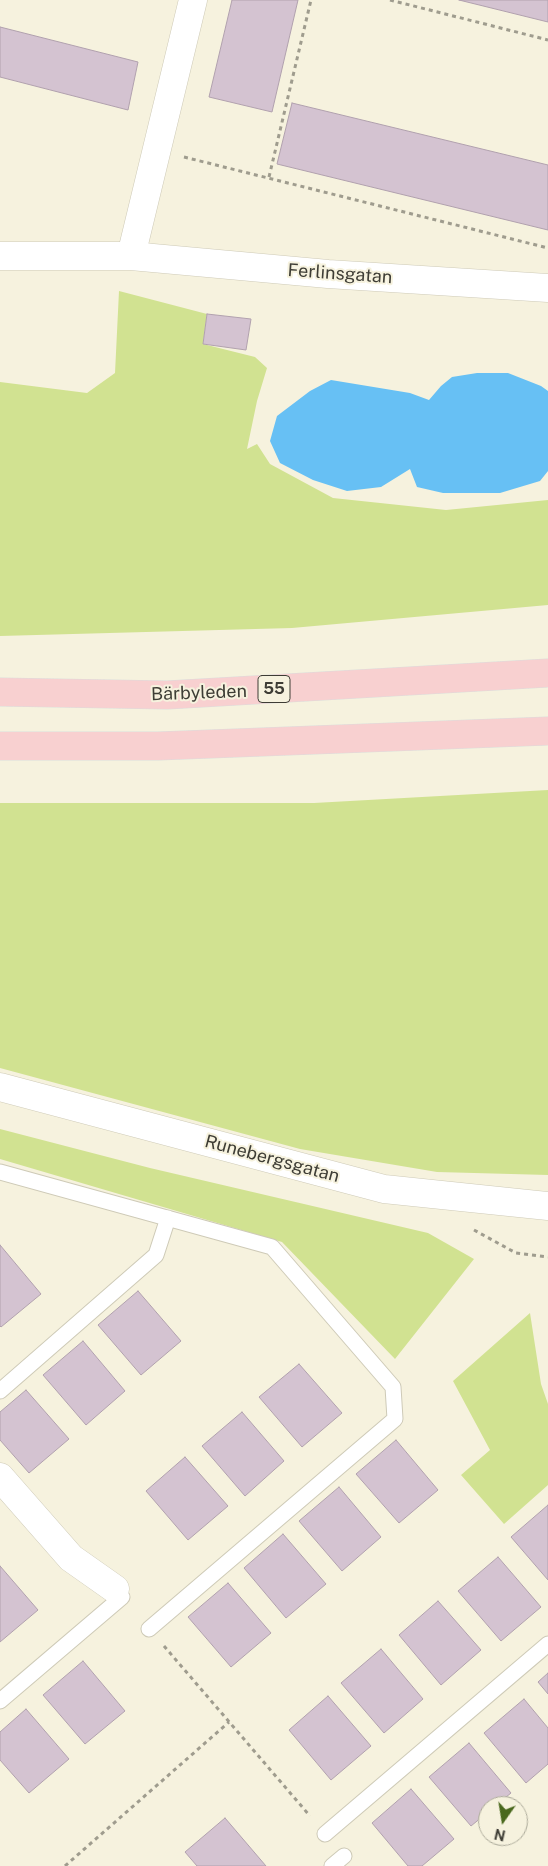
<!DOCTYPE html>
<html>
<head>
<meta charset="utf-8">
<style>
  body { margin:0 }
  #map { position:relative; width:548px; height:1866px; overflow:hidden; background:#f6f2de; font-family:"Public Sans",sans-serif }
  canvas { display:block }
  .north { position:absolute; left:478px; top:1796px; width:50px; height:50px; box-sizing:border-box; background:#f6f2de; border:1px solid #acaa9a; border-radius:50%; rotate:193deg; font-size:14px; font-weight:700; line-height:20px; text-align:center; color:#3e3d35 }
  .north::after { content:''; display:block; margin:auto; width:18px; height:22px; background:#49681d; clip-path:polygon(50% 0,100% 100%,50% 72%,0 100%) }
</style>
</head>
<body>
<div id="map">
<canvas width="548" height="1866"></canvas>
<div class="north">N</div>
</div>
<script>
const c = document.querySelector('canvas').getContext('2d');
c.lineJoin = 'round';
function paint(path, color) { c.fillStyle = color; c.fill(path, 'evenodd'); }
const shape = rows => new Path2D(rows.map(r => 'M' + r).join(''));
function trace(path, color, width, dash) { c.strokeStyle = color; c.lineWidth = width; c.lineCap = dash ? 'butt' : 'round'; c.setLineDash(dash || []); c.stroke(path); }
function label(font, color, halo, rows, align = 'center') {
  c.font = font + ' "Public Sans",sans-serif'; c.lineWidth = 4; c.setLineDash([]); c.textBaseline = 'middle'; c.strokeStyle = halo; c.fillStyle = color; for (const [text, x, y, turn = 0] of rows) {
    c.save(); c.translate(x, y); c.rotate((+turn || 0) * Math.PI / 180); c.textAlign = isNaN(turn) ? turn : align; if (halo) c.strokeText(text, 0, 0); c.fillText(text, 0, 0); c.restore();
  }
}
paint(shape([
  [119,291,207,314,203,344,255,357,267,368,257,401,247,449,257,444,270,464,333,498,446,510,548,500,548,605,292,628,0,636,0,382,87,393,115,373],
  [548,790,548,1175,437,1172,300,1149,0,1068,0,803,314,803],
  [0,1129,150,1168,428,1233,474,1259,395,1359,282,1242,0,1159],
  [530,1313,541,1384,548,1404,548,1485,504,1524,461,1475,490,1450,453,1381]
]), '#d1e291');
paint(shape([
  [477,373,508,373,541,386,548,391,548,471,540,481,500,493,443,493,417,487,410,469,381,487,347,491,313,480,280,463,270,441,277,416,310,391,331,380,410,393,429,400,441,386,452,377]
]), '#67c0f4');
const building = shape([
  [232,0,298,0,272,112,209,97,232,0],
  [459,0,548,0,548,22,459,0],
  [0,27,138,62,128,110,0,77,0,27],
  [292,103,548,165,548,230,277,164,292,103],
  [207,314,251,319,246,350,203,344,207,314],
  [0,1245,41,1294,1,1327,0,1326,0,1245],
  [138,1291,181,1341,141,1375,98,1325,138,1291],
  [83,1341,125,1391,86,1425,43,1375,83,1341],
  [299,1364,342,1413,302,1447,259,1397,299,1364],
  [26,1390,69,1439,29,1473,0,1440,0,1412,26,1390],
  [242,1412,284,1461,245,1496,202,1446,242,1412],
  [396,1440,438,1490,399,1523,356,1474,396,1440],
  [185,1457,228,1506,188,1540,146,1491,185,1457],
  [339,1487,381,1537,342,1571,299,1521,339,1487],
  [548,1505,548,1580,511,1537,548,1505],
  [283,1534,326,1584,286,1618,244,1568,283,1534],
  [498,1557,541,1607,501,1641,458,1591,498,1557],
  [0,1566,38,1610,0,1642,0,1566],
  [228,1583,271,1633,231,1667,188,1617,228,1583],
  [438,1601,481,1650,441,1685,399,1635,438,1601],
  [381,1649,423,1699,384,1733,341,1683,381,1649],
  [83,1661,125,1711,85,1744,43,1695,83,1661],
  [548,1673,548,1694,538,1682,548,1673],
  [328,1696,371,1746,331,1780,289,1730,328,1696],
  [524,1699,548,1728,548,1764,526,1783,484,1733,524,1699],
  [26,1709,69,1759,29,1793,0,1760,0,1732,26,1709],
  [469,1743,511,1793,495,1806,488,1806,488,1812,471,1826,429,1777,469,1743],
  [411,1789,454,1839,422,1866,408,1866,372,1823,411,1789],
  [225,1818,266,1866,197,1866,185,1852,225,1818]
]);
paint(building, '#d4c3d1');
trace(building, '#b1a1ae', 1);
const lane = shape([
  [0,1172,272,1247,393,1387,395,1419,149,1629],
  [0,1391,156,1255,168,1218],
  [0,1701,122,1597],
  [325,1834,548,1644],
  [332,1866,344,1856]
]);
const street = shape([
  [0,256,131,256,328,274,548,288],
  [131,256,193,0],
  [0,1087,384,1189,548,1206],
  [0,1477,71,1558,115,1589]
]);
const primary = shape([
  [0,692,167,695,548,673],
  [0,746,158,746,548,731]
]);
trace(lane, '#cecab7', 17);
trace(street, '#cecab7', 29);
trace(primary, '#dcdcdb', 29);
trace(shape([
  [390,0,548,40],
  [184,157,548,248],
  [269,177,311,0],
  [474,1230,516,1253,548,1257],
  [164,1646,310,1816],
  [65,1866,229,1722]
]), '#9f9c8e', 3, [4, 4]);
trace(lane, '#fff', 15);
trace(street, '#fff', 28);
trace(primary, '#f8d0d0', 28);
for (const [x, y, w] of [
  [274,689,32]
]) { const box = new Path2D(); box.roundRect(x - w / 2, y - 13.5, w, 27, 4); c.fillStyle = '#f6f2de'; c.fill(box); trace(box, '#3e3d35', 1); }
label('bold 16px', '#3e3d35', null, [
  ["55",274,689]
]);
label('18px', '#3e3d35', '#f6f2de', [
  ["Ferlinsgatan",340,274,4],
  ["Bärbyleden",199,693,-2],
  ["Runebergsgatan",272,1159,15]
]);
</script>
</body>
</html>
